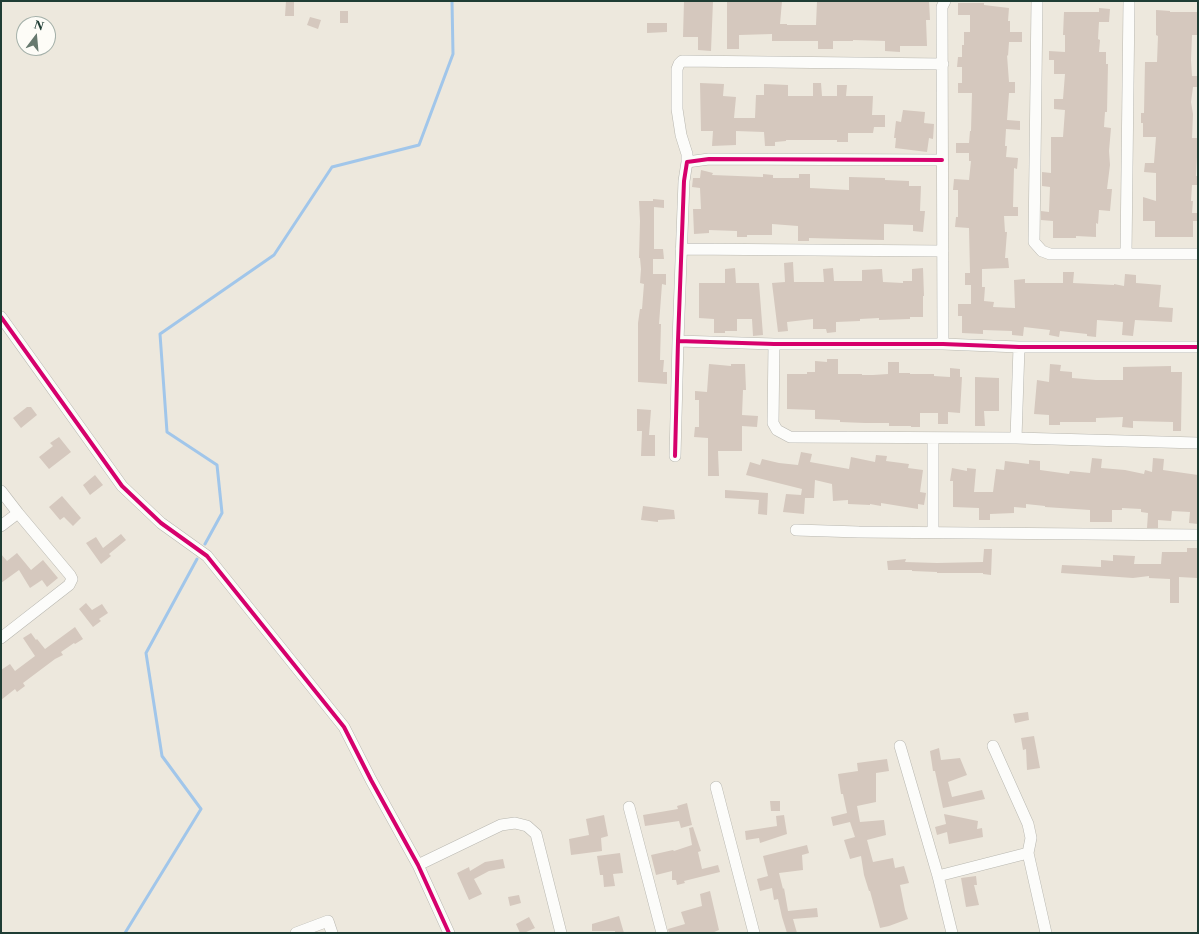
<!DOCTYPE html>
<html>
<head>
<meta charset="utf-8">
<style>
  body { margin:0 }
  #map { position:relative; width:1199px; height:934px; overflow:hidden; background:#ede8dd; font-family:"Libre Caslon Text",serif }
  canvas { display:block }
  .frame { position:absolute; inset:0; border:2px solid #1f3d34; pointer-events:none }
  .north { position:absolute; left:16px; top:16px; width:40px; height:40px; box-sizing:border-box; background:#fdfcf7; border:1px solid #a4b0a9; border-radius:50%; rotate:16deg; font-size:11px; font-weight:700; line-height:16px; text-align:center; color:#1f3d34 }
  .north::after { content:''; display:block; margin:auto; width:14px; height:18px; background:#67796f; clip-path:polygon(50% 0,100% 100%,50% 72%,0 100%) }
</style>
</head>
<body>
<div id="map">
<canvas width="1199" height="934"></canvas>
<div class="frame"></div>
<div class="north">N</div>
</div>
<script>
const c = document.querySelector('canvas').getContext('2d');
c.lineJoin = 'round';
const shape = rows => new Path2D(rows.map(r => 'M' + r).join(''));
function trace(path, color, width, dash) { c.strokeStyle = color; c.lineWidth = width; c.lineCap = dash ? 'butt' : 'round'; c.setLineDash(dash || []); c.stroke(path); }
function paint(path, color) { c.fillStyle = color; c.fill(path, 'evenodd'); }
trace(shape([
  [205,544,222,513,217,465,167,432,160,334,274,255,332,167,419,145,453,54,452,1],
  [125,933,201,809,162,756,146,653,197,559]
]), '#a1c6ea', 3);
paint(shape([
  [286,1,294,1,294,16,285,16],
  [684,1,713,1,711,51,698,50,698,37,683,37],
  [727,1,782,1,780,24,787,24,787,25,816,25,817,1,929,1,930,20,926,20,927,46,900,46,900,52,885,51,885,41,853,40,853,41,833,41,833,49,818,49,818,41,772,41,772,34,739,35,739,49,727,49],
  [958,3,984,3,984,5,1009,8,1008,21,1010,21,1010,32,1022,32,1022,42,1009,42,1008,56,1007,55,1009,82,1015,82,1015,93,1009,93,1007,120,1020,121,1020,130,1006,129,1005,146,1007,146,1006,157,1018,158,1017,169,1014,168,1013,207,1018,207,1018,216,1004,216,1005,232,1007,232,1005,258,1008,258,1009,268,982,269,982,287,985,287,984,301,994,302,993,307,1015,308,1014,280,1025,279,1025,283,1063,283,1063,272,1074,272,1073,283,1114,285,1114,284,1124,286,1125,274,1136,275,1136,283,1161,285,1159,307,1173,308,1172,322,1135,320,1133,336,1122,335,1123,322,1097,320,1096,337,1087,336,1087,334,1060,331,1059,337,1049,335,1050,330,1024,327,1023,336,1012,335,1012,331,983,330,983,334,962,333,962,316,958,316,958,304,971,304,971,285,965,285,965,273,970,273,969,228,955,227,956,217,958,217,958,190,953,190,954,179,969,180,971,161,969,161,969,153,956,153,956,143,969,143,970,131,971,131,972,93,958,93,958,83,962,83,962,67,957,67,958,57,962,57,962,45,964,45,964,32,970,32,970,15,958,15],
  [1099,8,1110,9,1109,22,1099,22,1098,39,1100,40,1099,52,1106,52,1106,64,1108,64,1107,112,1105,112,1104,127,1111,128,1109,151,1110,165,1107,189,1112,189,1110,211,1099,210,1098,224,1096,223,1096,237,1076,236,1076,238,1053,238,1053,221,1041,220,1041,211,1049,212,1050,187,1042,186,1042,172,1051,173,1051,137,1063,137,1065,110,1054,109,1054,99,1063,99,1065,74,1054,74,1054,60,1049,60,1049,51,1065,52,1065,35,1063,35,1064,12,1099,12],
  [1156,10,1170,11,1170,12,1198,12,1198,35,1192,35,1191,60,1192,76,1198,76,1198,87,1193,87,1191,102,1193,114,1192,138,1198,138,1196,176,1198,176,1198,185,1192,185,1191,201,1193,201,1192,213,1198,213,1198,221,1193,221,1193,237,1155,237,1155,221,1143,221,1143,197,1156,201,1156,173,1144,172,1145,163,1154,163,1156,137,1143,137,1143,123,1141,123,1141,113,1144,113,1145,62,1157,62,1158,36,1156,35],
  [340,11,348,11,348,23,340,23],
  [310,17,321,20,318,29,307,25],
  [647,23,667,23,667,32,647,33],
  [700,83,724,84,723,96,736,97,734,118,755,118,756,95,764,95,764,84,788,85,788,96,813,96,813,83,821,83,822,96,837,96,837,85,847,85,846,96,873,96,872,115,885,115,885,127,874,127,873,133,848,133,848,142,837,142,837,140,786,140,786,141,775,142,775,146,765,146,764,132,736,131,736,145,712,146,713,131,701,131],
  [903,110,925,112,924,123,934,124,933,139,929,138,927,152,895,148,896,138,894,138,896,121,901,122],
  [701,170,713,173,712,175,763,177,763,174,773,175,773,178,799,178,799,174,810,174,810,188,849,190,849,177,885,178,885,180,909,181,909,186,921,186,920,211,925,211,923,232,913,231,913,225,884,224,884,240,809,238,809,241,798,241,798,226,772,224,772,235,747,235,747,237,737,237,737,231,709,230,709,233,694,234,693,209,701,209,700,188,692,187,693,178,700,178],
  [653,199,664,200,664,208,654,207,654,249,663,249,664,259,653,259,653,274,666,274,666,285,662,284,659,324,661,324,660,360,664,360,663,372,667,372,667,384,638,382,638,323,640,309,642,309,644,284,640,283,641,269,640,258,639,258,640,221,639,201,653,201],
  [793,262,794,282,824,282,823,269,833,268,834,281,862,281,862,270,882,269,883,282,903,283,903,281,912,281,912,269,923,268,924,296,923,296,923,317,910,317,910,319,879,320,879,318,860,319,860,321,836,322,836,332,827,333,826,329,813,329,813,319,787,322,788,331,778,332,772,283,785,282,784,263],
  [735,268,736,283,759,283,763,335,753,336,752,319,737,319,737,331,725,331,725,333,714,333,714,319,699,318,699,283,725,283,725,269],
  [827,359,838,359,838,374,862,374,862,375,873,375,888,374,888,362,899,362,899,373,910,373,910,374,934,374,934,376,950,377,950,368,960,369,960,377,962,377,960,413,948,412,948,424,938,424,938,413,920,413,920,427,911,427,911,426,889,426,889,423,865,423,840,422,840,420,815,419,815,410,787,409,787,374,807,374,807,372,815,372,815,361,827,362],
  [709,364,731,366,731,364,745,364,746,390,743,390,742,415,758,416,757,427,742,426,742,451,718,451,719,476,708,476,708,438,694,437,695,427,699,427,699,400,695,400,695,391,707,392],
  [1050,364,1061,365,1060,371,1072,372,1072,378,1096,380,1123,380,1123,367,1171,366,1171,372,1182,372,1181,431,1173,431,1173,422,1133,421,1133,428,1122,427,1123,417,1096,418,1096,422,1060,422,1060,425,1049,425,1049,415,1034,414,1037,380,1049,382],
  [975,377,999,378,999,411,984,411,985,426,975,426],
  [27,407,31,407,37,415,21,428,13,418],
  [637,409,651,410,649,435,655,435,655,456,641,456,642,431,637,431],
  [59,437,71,452,49,469,39,457,53,446,50,443],
  [801,452,812,454,810,462,849,469,851,457,875,462,876,455,887,456,886,461,909,464,908,468,923,470,920,492,926,493,924,505,918,504,918,509,881,503,881,506,870,504,870,505,848,504,848,500,833,501,832,484,815,480,814,498,805,498,804,514,783,512,786,494,801,495,802,489,746,475,750,462,760,465,762,459,779,463,798,465],
  [1092,458,1102,459,1101,468,1125,470,1144,474,1145,470,1152,472,1153,458,1164,459,1163,470,1198,475,1198,524,1189,523,1190,512,1172,511,1171,521,1158,520,1158,528,1147,528,1148,513,1141,512,1141,509,1122,508,1122,510,1112,510,1112,522,1090,522,1090,510,1045,507,1045,506,1026,504,1026,508,1014,507,1014,513,990,514,990,520,979,520,979,508,953,507,953,481,950,481,952,468,967,471,967,468,976,469,974,492,993,492,996,469,1004,470,1005,461,1029,464,1029,460,1040,461,1040,470,1069,474,1070,471,1090,473],
  [95,475,103,485,90,495,83,485],
  [725,490,768,493,767,515,758,514,759,500,725,498],
  [62,496,81,518,73,526,64,517,60,520,49,507],
  [643,506,674,510,675,519,658,520,658,522,641,520],
  [121,534,126,540,109,554,111,556,101,564,86,543,96,537,103,548],
  [1187,548,1197,548,1197,578,1179,577,1179,603,1170,603,1170,579,1149,578,1149,576,1133,578,1061,573,1062,565,1101,567,1101,560,1113,561,1113,555,1135,556,1134,564,1161,564,1162,552,1187,552],
  [984,549,992,549,991,575,983,574,983,573,937,573,937,572,912,571,912,570,888,570,887,561,906,559,905,562,937,563,983,562],
  [17,553,31,570,43,560,58,578,47,587,42,580,30,588,19,570,1,583,1,554,7,561],
  [86,603,92,610,102,604,108,613,99,619,101,621,93,627,79,609],
  [75,627,83,639,75,644,74,643,61,652,63,655,55,659,23,683,25,686,17,692,15,689,1,700,1,670,10,664,15,671,35,656,23,638,31,633,36,640,37,639,45,649],
  [1028,712,1029,720,1015,723,1013,714],
  [1034,736,1040,768,1027,770,1026,749,1023,750,1021,738],
  [939,748,941,760,960,758,967,775,948,782,952,797,982,790,985,799,943,808,935,771,933,771,930,751],
  [887,759,889,771,876,773,876,802,857,806,860,822,884,820,886,835,867,840,873,862,893,858,895,868,904,866,909,883,900,885,905,910,908,919,889,926,880,928,870,891,869,891,864,875,861,856,850,859,844,840,855,837,850,822,833,826,831,817,847,813,843,794,841,794,838,774,858,771,857,763],
  [770,801,780,801,780,811,771,811],
  [687,803,692,825,681,828,679,821,645,826,643,815,678,809,677,806],
  [944,814,978,821,977,829,982,828,983,837,949,844,947,832,937,835,935,827,946,824],
  [604,815,608,836,601,838,602,851,571,855,569,839,589,835,586,819],
  [784,815,787,834,760,843,759,838,746,840,745,831,777,826,776,816],
  [693,827,701,851,698,852,702,869,718,865,720,872,684,881,685,883,677,885,676,880,672,880,672,871,656,875,651,855,673,850,674,851,692,845,689,828],
  [807,845,809,853,802,855,803,870,779,873,783,889,784,888,788,911,817,908,818,917,793,919,797,933,787,933,782,917,778,899,774,900,772,888,760,891,757,879,768,876,763,856],
  [620,853,623,873,613,874,615,886,604,887,603,875,600,875,597,856],
  [503,859,505,868,489,871,474,879,482,894,469,900,457,873,469,867,470,871,485,862],
  [976,876,977,885,974,885,979,905,966,907,961,878],
  [710,891,719,930,712,933,669,933,668,929,685,924,681,912,702,906,700,894],
  [519,895,521,903,510,906,508,897],
  [619,916,624,933,615,933,615,931,592,931,592,924],
  [529,917,535,928,524,933,520,933,516,924]
]), '#d5c8be');
const minor = shape([
  [1037,1,1034,242,1042,251,1050,254,1198,254],
  [687,162,687,154,681,135,677,109,677,69,679,64,682,61,943,64],
  [681,249,943,251],
  [1126,254,1129,1],
  [1,317,122,486,161,523,207,556,344,727,371,780,418,865,449,933],
  [678,341,774,344,943,344,1019,347,1198,347],
  [774,344,773,423,777,430,790,437,1016,438,1198,443],
  [943,344,942,7,945,1],
  [933,438,933,532],
  [1016,438,1019,347],
  [675,456,678,341,684,181,687,162,709,159,942,160],
  [1,491,18,513,70,575,72,579,69,585,1,638],
  [1,526,18,513],
  [796,530,859,532,1198,535],
  [900,746,938,876,952,933],
  [993,746,1028,824,1031,838,1028,853,1046,933],
  [716,787,754,933],
  [629,807,662,933],
  [418,865,501,825,515,823,527,826,536,834,561,933],
  [938,876,1028,853],
  [296,933,328,921,332,933]
]);
trace(minor, '#b8b7b0', 12);
trace(minor, '#fcfcfa', 11);
trace(shape([
  [1,317,122,486,161,523,207,556,344,727,371,780,418,865,449,933],
  [678,341,774,344,943,344,1019,347,1198,347],
  [675,456,678,341,684,181,687,162,709,159,942,160]
]), '#d6006c', 4);
</script>
</body>
</html>
